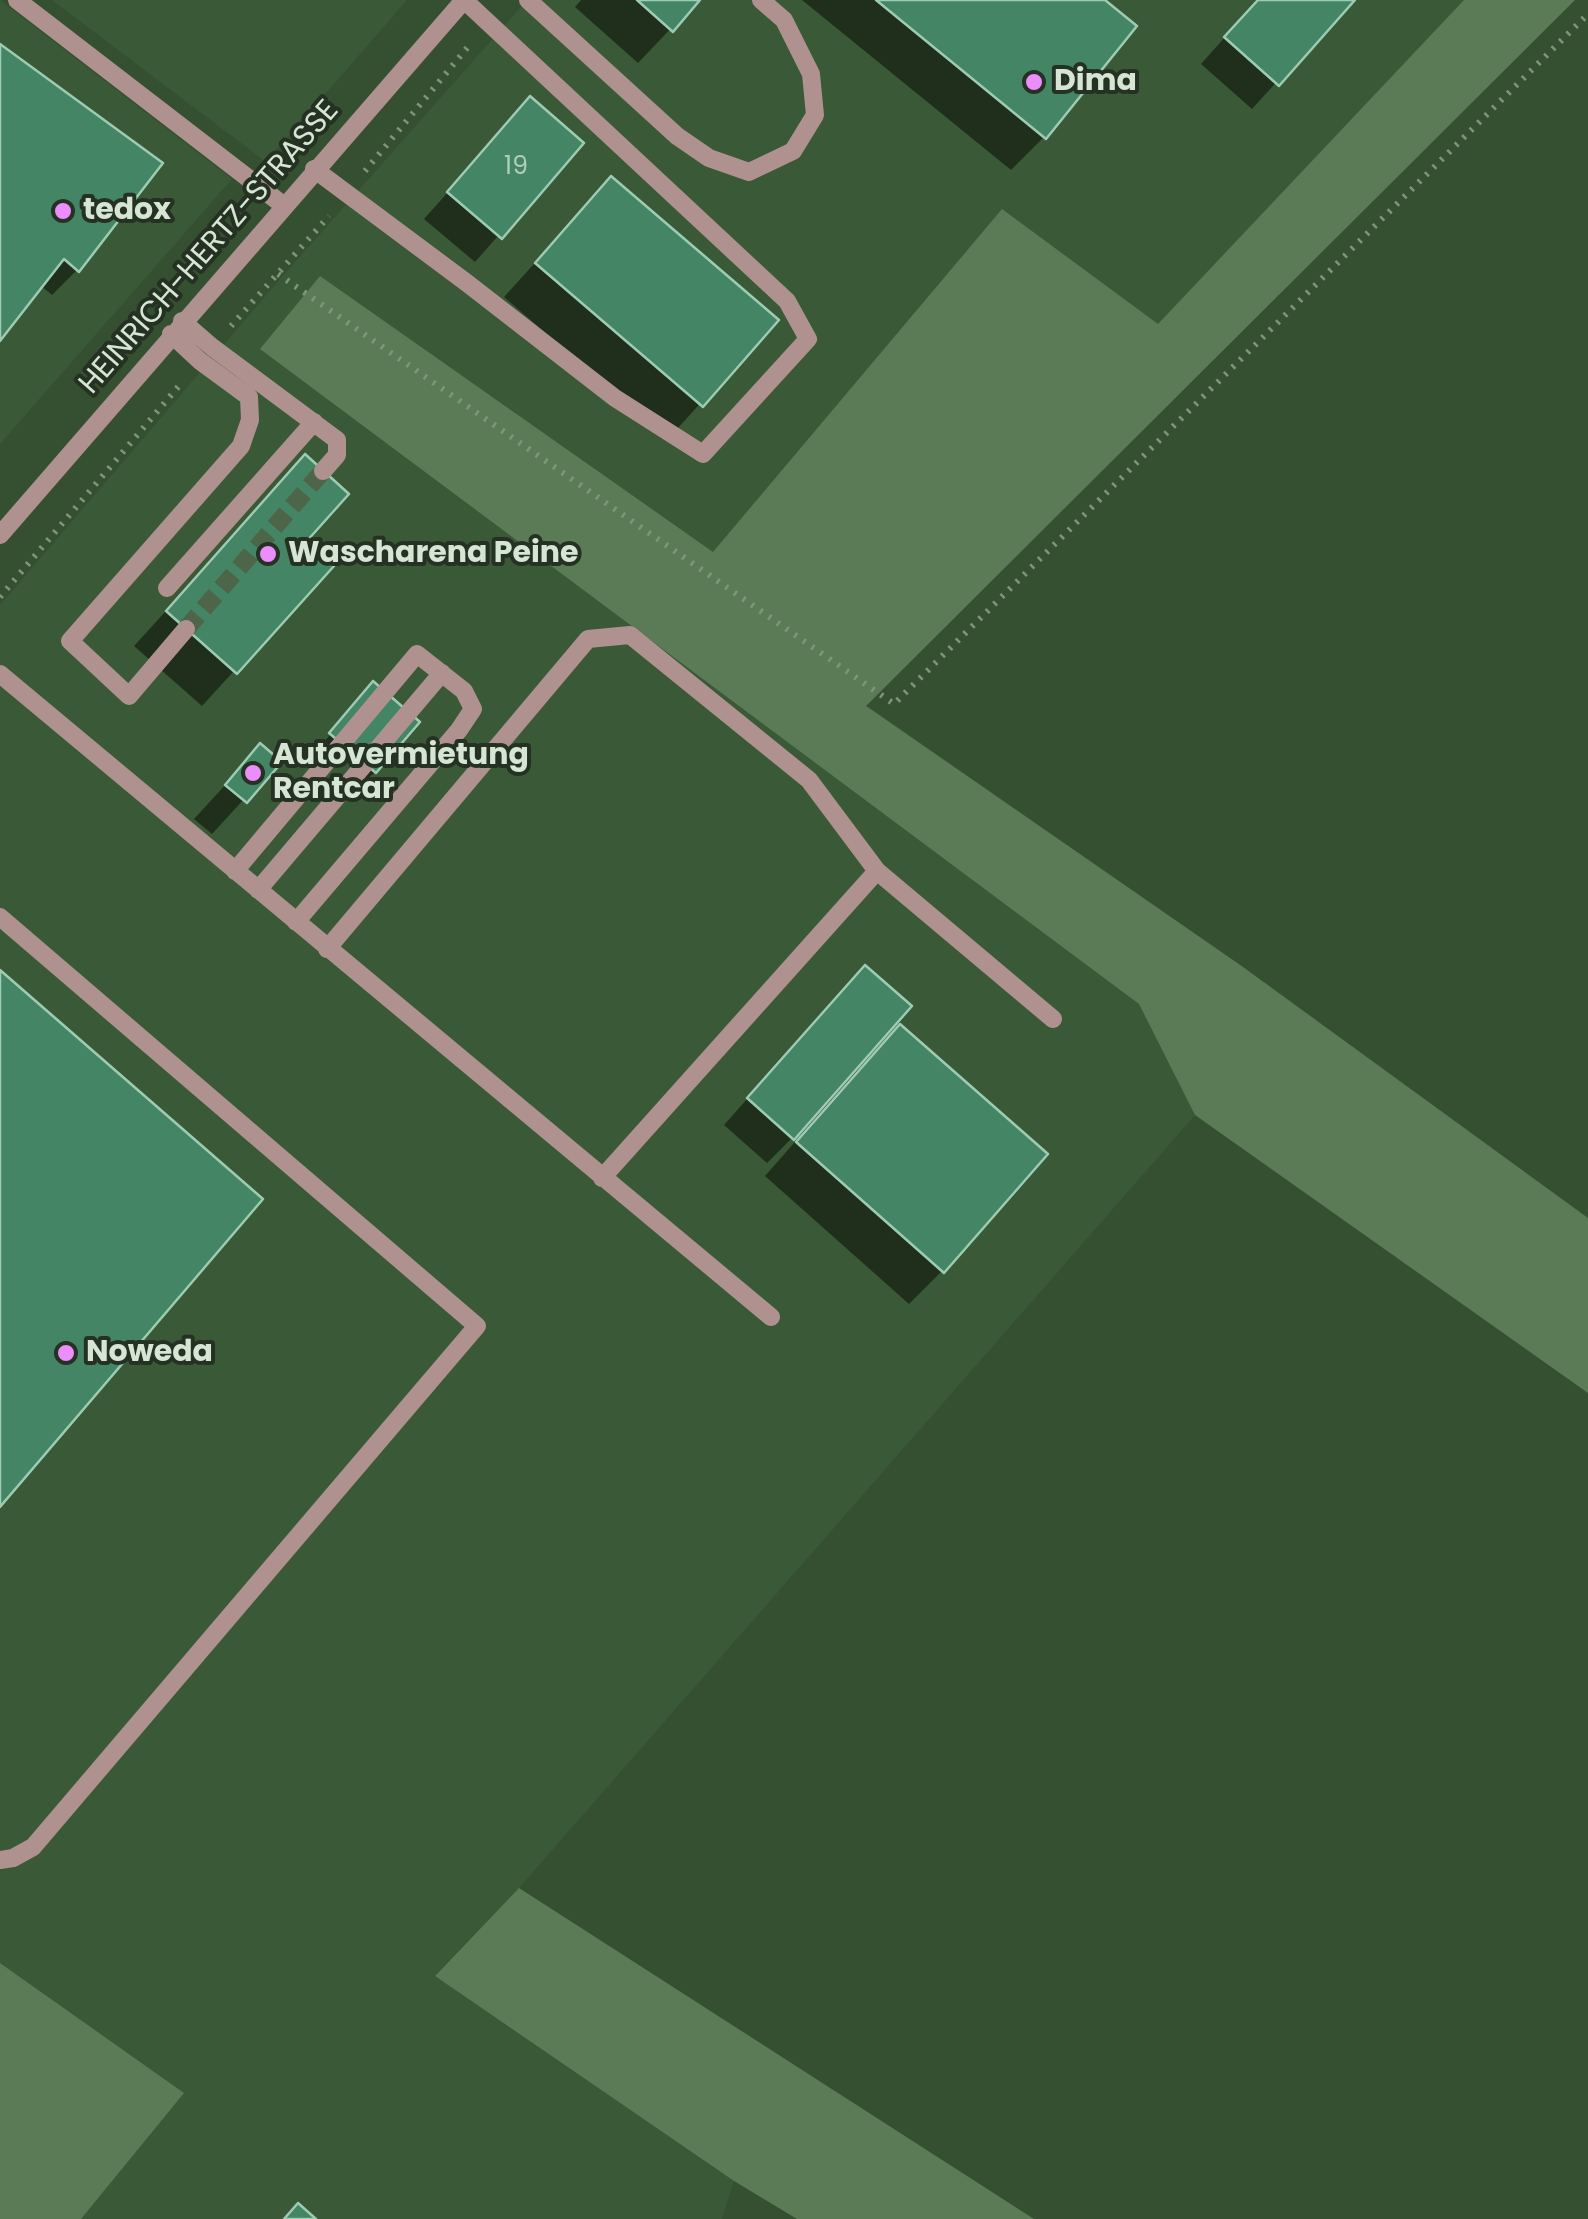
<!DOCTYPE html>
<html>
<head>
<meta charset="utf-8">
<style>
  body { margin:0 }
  canvas { display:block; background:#354f31 }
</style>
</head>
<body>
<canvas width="1588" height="2219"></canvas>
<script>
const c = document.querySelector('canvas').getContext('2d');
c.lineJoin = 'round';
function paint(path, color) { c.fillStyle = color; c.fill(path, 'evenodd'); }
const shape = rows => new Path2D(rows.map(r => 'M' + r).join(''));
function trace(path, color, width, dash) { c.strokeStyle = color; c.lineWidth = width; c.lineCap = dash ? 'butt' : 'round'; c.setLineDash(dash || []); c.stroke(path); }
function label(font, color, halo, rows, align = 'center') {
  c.font = font + ' Poppins,sans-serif'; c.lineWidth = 8; c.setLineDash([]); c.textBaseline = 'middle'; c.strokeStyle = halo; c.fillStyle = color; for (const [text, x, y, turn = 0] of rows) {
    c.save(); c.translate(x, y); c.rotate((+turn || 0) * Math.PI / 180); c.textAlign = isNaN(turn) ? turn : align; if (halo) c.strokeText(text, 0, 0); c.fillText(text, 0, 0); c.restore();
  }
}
paint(shape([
  [0,0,232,179,0,444],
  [52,0,407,0,266,162],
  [527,0,1571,0,866,705,1243,967,1195,1115,519,1888,435,1975,734,2181,722,2219,81,2219,183,2093,0,1963,0,605,281,278]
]), '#3a5936');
paint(shape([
  [1464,0,1575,0,866,706,1243,967,1588,1218,1588,1393,1195,1115,1139,1004,260,349,320,276,713,552,1002,209,1158,324],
  [519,1888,1034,2219,797,2219,734,2181,435,1976],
  [0,1963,184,2093,81,2219,0,2219]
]), '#5a7b56');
paint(shape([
  [581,0,698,0,638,63,575,7],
  [802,0,1101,0,1044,137,1011,170],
  [1258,0,1351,0,1252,109,1201,64],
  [0,47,77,270,52,295,40,285,0,337],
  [530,100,580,143,475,262,424,219],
  [611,179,775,321,668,439,504,297],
  [305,458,302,542,330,566,202,706,134,646],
  [366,692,375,772,367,779,324,742],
  [260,747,278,762,212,834,194,819],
  [840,994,859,1069,900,1027,942,1271,909,1304,765,1176,801,1135,798,1132,767,1163,724,1125]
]), '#0007');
const building = shape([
  [637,0,700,0,673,32,637,0],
  [876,0,1105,0,1137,26,1046,139,876,0],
  [1258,0,1355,0,1279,86,1224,37,1258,0],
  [0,44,163,163,79,272,64,259,0,341,0,44],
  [530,96,584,143,502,239,447,192,530,96],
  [611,176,779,320,703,407,535,263,611,176],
  [305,454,349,494,306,542,334,566,237,674,166,611,305,454],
  [373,681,420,722,376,773,329,733,373,681],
  [260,743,282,762,247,803,225,785,260,743],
  [865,965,912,1006,794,1140,747,1098,865,965],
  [0,970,263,1199,0,1507,0,970],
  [900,1024,1048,1154,944,1273,796,1142,900,1024],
  [298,2203,316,2219,284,2219,298,2203]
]);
paint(building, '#448566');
trace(building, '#9ecbb3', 2.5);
trace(shape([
  [186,629,323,471]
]), '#4d6649', 18, [18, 9]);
trace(shape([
  [365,171,472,42],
  [278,274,894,704,1588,14],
  [231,326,329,216],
  [0,597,183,381]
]), '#7e947b', 6, [2.5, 8]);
trace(shape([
  [17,0,283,205],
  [528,0,677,136,709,158,749,172,793,151,815,115,811,74,784,20,761,0],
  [314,169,467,283,615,398,703,454,808,339,787,301,464,0],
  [182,321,212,347,337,440,337,455,323,471],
  [171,334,200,361,249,397,250,420,241,446,70,641,129,696,186,629],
  [0,535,464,0],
  [167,588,314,422],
  [0,674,771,1317],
  [235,871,417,654,464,691,473,709,459,730,296,922],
  [258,890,442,673],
  [0,917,477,1326,33,1847,13,1858,0,1860],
  [327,949,588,639,630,635,809,780,877,871],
  [602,1178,877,871,1053,1019]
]), '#af918f', 18);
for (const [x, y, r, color] of [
  [1034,82,10,"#eb8dfb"],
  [63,211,10,"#eb8dfb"],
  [268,554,10,"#eb8dfb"],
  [253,773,10,"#eb8dfb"],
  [66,1353,10,"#eb8dfb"]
]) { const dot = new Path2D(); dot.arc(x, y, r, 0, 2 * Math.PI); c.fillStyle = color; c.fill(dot); trace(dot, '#253123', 4); }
label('25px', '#b2ceb8', null, [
  ["19",516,168]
]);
label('bold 30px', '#d6e6d4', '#253123', [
  ["Dima",1054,82],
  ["tedox",83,211],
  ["Wascharena Peine",288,554],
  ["Autovermietung",273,756],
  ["Rentcar",273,790],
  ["Noweda",86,1353]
], 'left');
label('30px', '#d6e6d4', '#253123', [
  ["HEINRICH-HERTZ-STRASSE",210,248,-49]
]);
</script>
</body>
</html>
